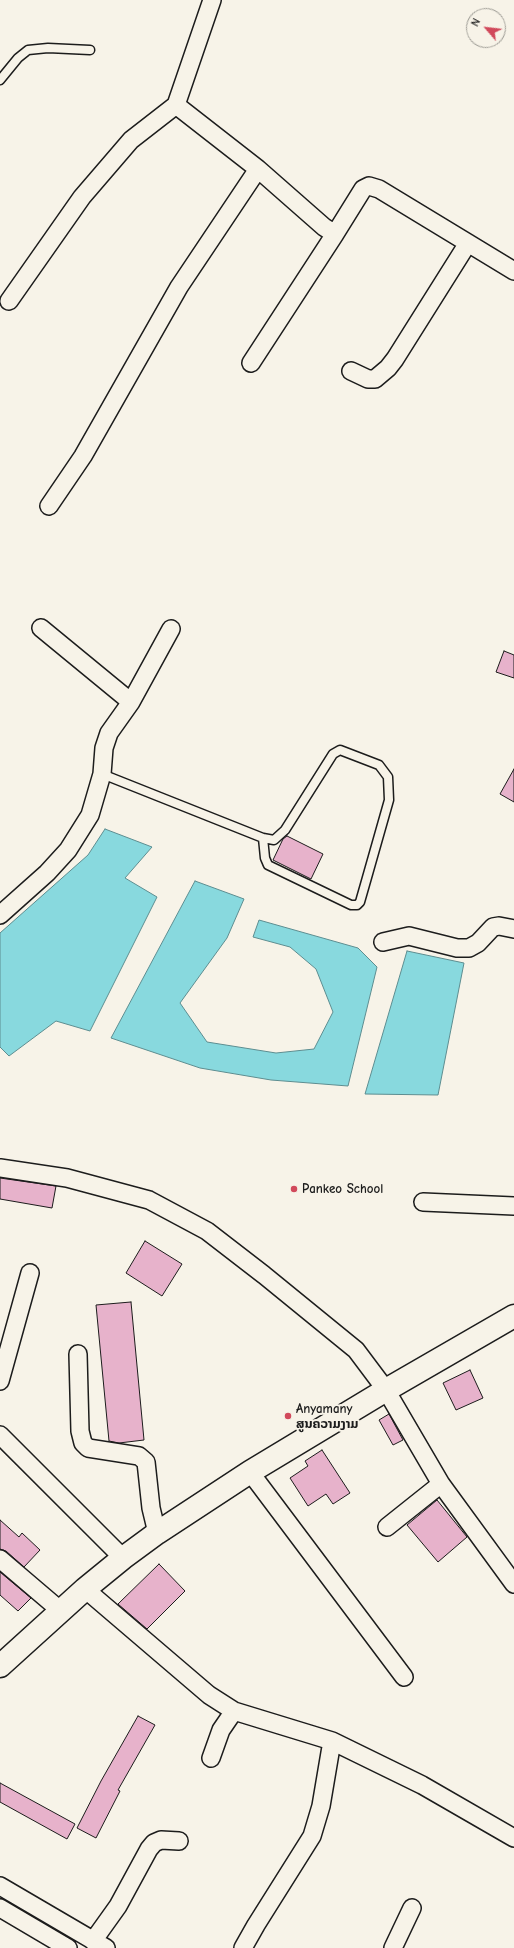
<!DOCTYPE html>
<html>
<head>
<meta charset="utf-8">
<style>
  body { margin:0 }
  #map { position:relative; width:514px; height:1948px; overflow:hidden; background:#f7f3e8; font-family:"Comic Neue",sans-serif }
  canvas { display:block }
  .north { position:absolute; left:466px; top:8px; width:40px; height:40px; box-sizing:border-box; background:#f7f3e8; border:1px solid #9f9d96; border-radius:50%; rotate:298deg; font-size:11px; font-weight:700; line-height:16px; text-align:center; color:#1c1c1c }
  .north::after { content:''; display:block; margin:auto; width:14px; height:18px; background:#d1495b; clip-path:polygon(50% 0,100% 100%,50% 72%,0 100%) }
</style>
</head>
<body>
<div id="map">
<canvas width="514" height="1948"></canvas>
<div class="north">N</div>
</div>
<script>
const c = document.querySelector('canvas').getContext('2d');
c.lineJoin = 'round';
function paint(path, color) { c.fillStyle = color; c.fill(path, 'evenodd'); }
const shape = rows => new Path2D(rows.map(r => 'M' + r).join(''));
function trace(path, color, width, dash) { c.strokeStyle = color; c.lineWidth = width; c.lineCap = dash ? 'butt' : 'round'; c.setLineDash(dash || []); c.stroke(path); }
function label(font, color, halo, rows, align = 'center') {
  c.font = font + ' "Comic Neue","Noto Sans Lao",sans-serif'; c.lineWidth = 4; c.setLineDash([]); c.textBaseline = 'middle'; c.strokeStyle = halo; c.fillStyle = color; for (const [text, x, y, turn = 0] of rows) {
    c.save(); c.translate(x, y); c.rotate((+turn || 0) * Math.PI / 180); c.textAlign = isNaN(turn) ? turn : align; if (halo) c.strokeText(text, 0, 0); c.fillText(text, 0, 0); c.restore();
  }
}
const water = shape([
  [105,829,152,847,125,878,157,897,90,1031,56,1021,9,1056,0,1047,0,933,88,855,105,829],
  [195,881,244,899,227,938,180,1003,207,1042,276,1053,314,1049,333,1012,316,969,290,947,253,937,259,920,358,948,377,967,348,1086,271,1080,200,1068,111,1038,195,881],
  [407,951,464,963,438,1095,365,1094,407,951]
]);
paint(water, '#88d9de');
trace(water, '#5d8d90', 1);
const building = shape([
  [504,651,514,655,514,678,496,672,504,651],
  [514,769,514,802,500,794,514,769],
  [287,836,323,854,311,879,273,860,283,839,287,836],
  [0,1178,56,1186,52,1208,0,1199,0,1178],
  [145,1241,182,1264,162,1296,126,1273,145,1241],
  [131,1302,144,1440,119,1443,109,1441,96,1305,131,1302],
  [470,1370,483,1398,456,1410,443,1383,470,1370],
  [389,1414,403,1440,393,1445,379,1420,389,1414],
  [322,1450,350,1493,333,1504,326,1494,308,1506,290,1478,308,1466,305,1461,322,1450],
  [437,1500,467,1537,438,1562,407,1525,437,1500],
  [0,1520,19,1537,22,1533,40,1550,24,1567,6,1551,0,1549,0,1520],
  [159,1564,185,1591,147,1629,118,1604,159,1564],
  [0,1572,31,1598,18,1611,0,1595,0,1572],
  [138,1716,155,1725,118,1790,120,1791,96,1838,77,1828,101,1781,138,1716],
  [0,1783,75,1824,67,1839,0,1802,0,1783]
]);
paint(building, '#e7b2cb');
trace(building, '#1c1c1c', 1);
const lane = shape([
  [0,80,18,58,28,50,48,48,90,50],
  [102,774,263,838,274,840,285,830,333,754,340,750,379,765,388,777,389,800,366,881,360,902,357,905,351,905,268,865,265,858,263,838]
]);
const street = shape([
  [176,105,258,169,324,227,335,234,363,189,369,186,379,189,514,271],
  [9,301,82,197,131,140,176,105,212,0],
  [251,363,335,234],
  [351,371,368,379,375,379,388,368,395,359,468,243],
  [49,506,83,456,179,287,258,169],
  [41,628,131,702],
  [0,915,47,873,68,850,90,815,102,774,104,748,109,733,131,702,171,629],
  [383,942,409,936,457,948,469,948,478,943,493,927,499,926,514,929],
  [0,1168,67,1178,149,1200,207,1231,264,1275,356,1350,386,1390,441,1484,514,1584],
  [423,1202,514,1206],
  [78,1354,80,1431,83,1443,88,1448,139,1456,146,1462,151,1508,157,1533],
  [0,1381,30,1273],
  [0,1435,123,1558],
  [250,1472,404,1677],
  [387,1527,441,1484],
  [0,1559,61,1611],
  [85,1589,209,1695,234,1711,332,1741,422,1785,514,1838],
  [211,1758,221,1730,234,1711],
  [0,1886,106,1948],
  [0,1908,68,1948],
  [93,1941,118,1906,149,1849,154,1843,161,1840,179,1841],
  [243,1948,256,1925,312,1836,321,1806,332,1741],
  [393,1948,412,1908]
]);
const secondary = shape([
  [0,1666,85,1589,123,1558,157,1533,250,1472,386,1390,514,1316]
]);
trace(lane, '#1c1c1c', 11);
trace(street, '#1c1c1c', 20);
trace(secondary, '#1c1c1c', 25);
trace(lane, '#f7f3e8', 8);
trace(street, '#f7f3e8', 17);
trace(secondary, '#f7f3e8', 22);
for (const [x, y, r, color] of [
  [294,1189,4,"#d1495b"],
  [288,1416,4,"#d1495b"]
]) { const dot = new Path2D(); dot.arc(x, y, r, 0, 2 * Math.PI); c.fillStyle = color; c.fill(dot); trace(dot, '#f7f3e8', 1.5); }
label('bold 13px', '#1c1c1c', '#f7f3e8', [
  ["Pankeo School",302,1189],
  ["Anyamany",296,1409],
  ["ສູນຄວາມງາມ",296,1424]
], 'left');
</script>
</body>
</html>
